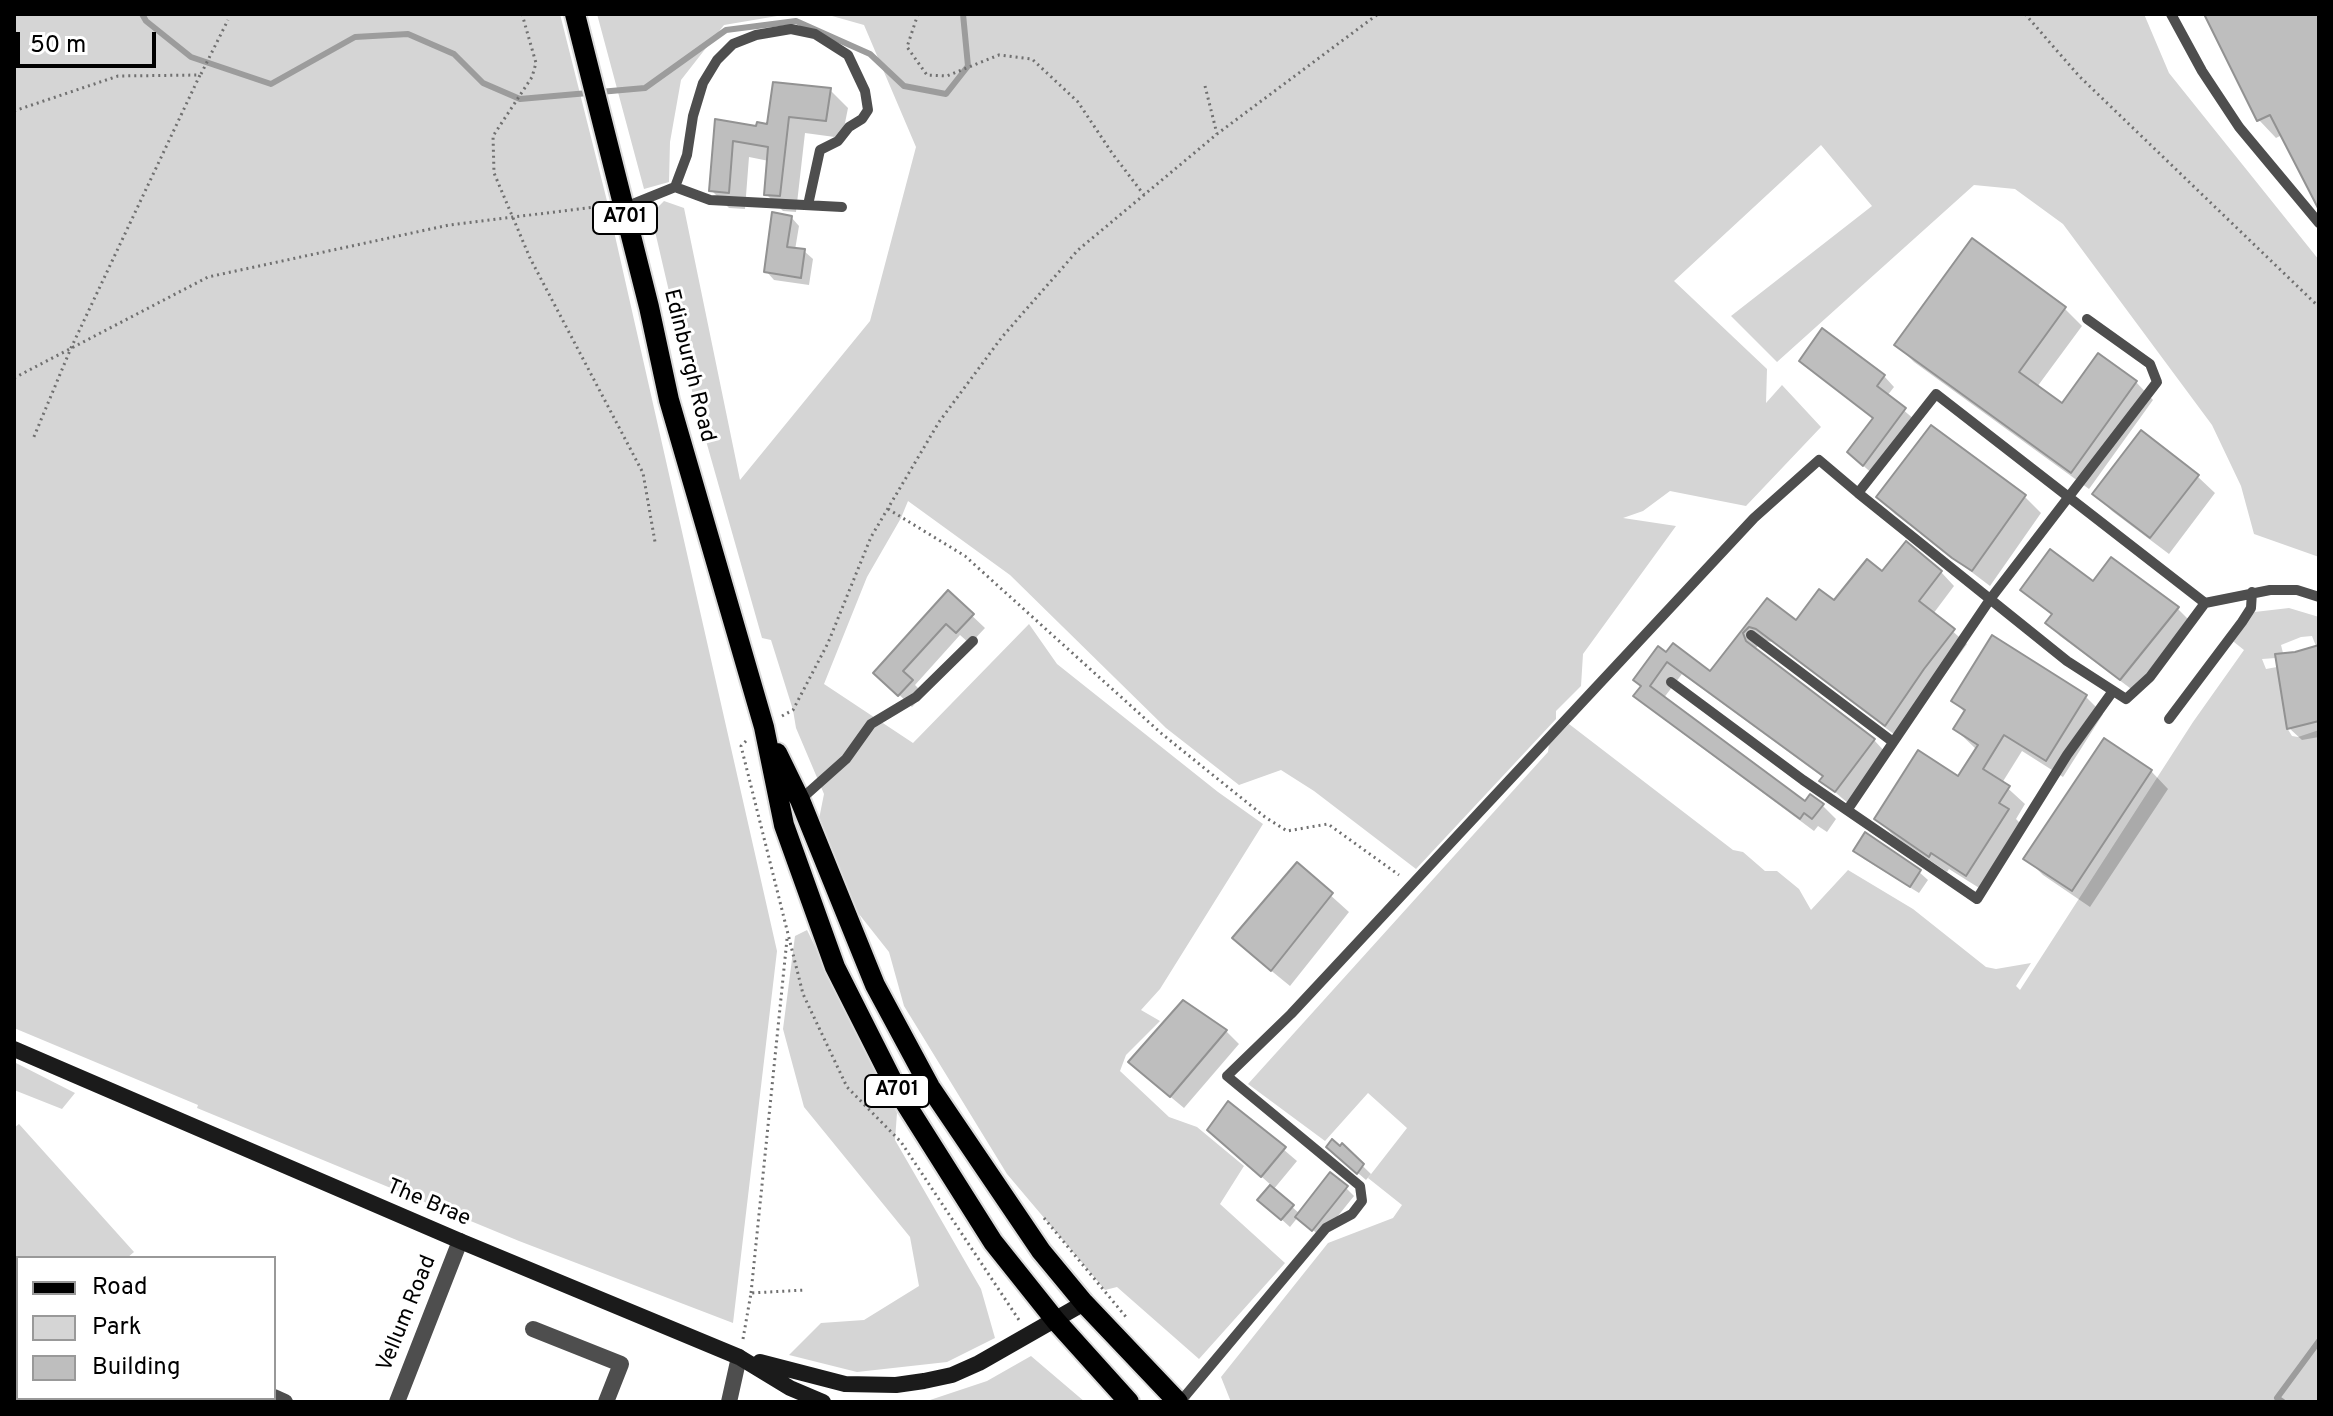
<!DOCTYPE html>
<html>
<head>
<meta charset="utf-8">
<style>
  body { margin:0 }
  #map { position:relative; width:2333px; height:1416px; overflow:hidden; background:#fff; font-family:Overpass,sans-serif }
  canvas { display:block }
  .frame { position:absolute; inset:0; border:16px solid #000; pointer-events:none }
  .legend { position:absolute; left:16px; top:1256px; width:260px; height:144px; box-sizing:border-box; background:#fff; border:2px solid #999; margin:0; padding:10px 14px; list-style:none; font-size:24px; color:#000 }
  .legend li { display:flex; align-items:center; gap:16px; height:40px }
  .legend b { width:40px; border:2px solid #999 }
  .scale { position:absolute; left:16px; top:32px; width:140px; height:36px; box-sizing:border-box; border:4px solid #000; border-top:0; padding-left:10px; font-size:24px; line-height:28px; white-space:nowrap; color:#000; -webkit-text-stroke:6px #fff; paint-order:stroke }
</style>
</head>
<body>
<div id="map">
<canvas width="2333" height="1416"></canvas>
<div class="frame"></div>
<ul class="legend">
<li><b style="height:10px;background:#000"></b>Road</li>
<li><b style="height:22px;background:#d5d5d5"></b>Park</li>
<li><b style="height:22px;background:#bebebe"></b>Building</li>
</ul>
<div class="scale">50 m</div>
</div>
<script>
const c = document.querySelector('canvas').getContext('2d');
c.lineJoin = 'round';
function paint(path, color) { c.fillStyle = color; c.fill(path, 'evenodd'); }
const shape = rows => new Path2D(rows.map(r => 'M' + r).join(''));
function trace(path, color, width, dash) { c.strokeStyle = color; c.lineWidth = width; c.lineCap = dash ? 'butt' : 'round'; c.setLineDash(dash || []); c.stroke(path); }
function label(font, color, halo, rows, align = 'center') {
  c.font = font + ' Overpass,sans-serif'; c.lineWidth = 6; c.setLineDash([]); c.textBaseline = 'middle'; c.strokeStyle = halo; c.fillStyle = color; for (const [text, x, y, turn = 0] of rows) {
    c.save(); c.translate(x, y); c.rotate((+turn || 0) * Math.PI / 180); c.textAlign = isNaN(turn) ? turn : align; if (halo) c.strokeText(text, 0, 0); c.fillText(text, 0, 0); c.restore();
  }
}
paint(shape([
  [14,14,560,14,608,205,777,951,733,1323,519,1241,197,1108,198,1105,14,1028],
  [597,14,789,14,724,25,681,80,670,142,669,182,644,189],
  [825,14,2144,14,2169,73,2319,260,2319,557,2254,534,2241,486,2212,425,2063,224,2015,189,1974,185,1777,362,1731,316,1872,206,1821,145,1674,281,1767,369,1766,403,1782,385,1821,427,1746,506,1670,491,1643,511,1623,518,1676,526,1583,654,1581,686,1556,711,1556,719,1416,869,1314,791,1281,770,1239,785,1166,728,1010,575,908,501,901,518,867,577,824,684,913,743,1029,624,1057,664,1218,792,1263,824,1160,989,1141,1010,1160,1021,1126,1055,1120,1071,1169,1117,1197,1127,1244,1166,1220,1204,1285,1263,1199,1359,1117,1287,1105,1290,1007,1174,904,1006,889,952,855,909,818,824,824,794,796,728,793,710,771,640,762,638,693,395,651,214,664,201,684,208,740,480,870,321,916,147,864,25],
  [2289,608,2319,617,2319,645,2316,646,2312,636,2301,637,2281,645,2283,653,2275,654,2276,658,2262,659,2266,669,2277,667,2287,728,2292,736,2298,737,2319,730,2319,1402,1231,1402,1221,1377,1328,1243,1393,1218,1402,1205,1368,1178,1407,1128,1368,1093,1325,1141,1248,1084,1548,752,1549,744,1569,724,1733,850,1743,852,1765,871,1777,871,1799,889,1811,910,1848,870,1913,909,1986,967,1996,969,2031,963,2016,986,2020,990,2193,722,2244,650,2229,638,2246,613],
  [807,930,897,1113,895,1140,981,1289,995,1338,947,1362,857,1372,789,1355,821,1323,864,1320,919,1286,910,1237,804,1107,783,1029,795,936],
  [14,1062,75,1093,62,1109,14,1090],
  [19,1124,134,1252,127,1258,18,1258,18,1356,14,1360,14,1128],
  [1031,1356,1085,1402,862,1402,927,1401,987,1381]
]), '#d5d5d5');
paint(shape([
  [2206,14,2319,14,2319,207,2282,135,2276,138,2259,120],
  [830,90,848,108,842,138,805,133,796,212,783,211,766,194,769,161,749,157,745,209,729,208,711,190,717,121,758,129,769,126],
  [791,217,799,226,795,250,804,251,813,259,809,285,774,280,766,271],
  [1972,241,2065,309,2082,326,2037,387,2063,406,2099,355,2136,382,2153,400,2089,489,1914,362,1897,345],
  [1822,331,1884,376,1894,387,1887,396,1915,420,1874,475,1859,462,1875,419,1801,361],
  [2197,476,2215,493,2169,554,2112,511,2095,494],
  [2024,496,2041,513,1990,586,1895,514,1878,497],
  [1941,572,1954,586,1933,614,1967,644,1899,738,1772,642,1763,640,1756,648,1758,652,1874,740,1887,754,1849,804,1822,781,1824,778,1682,674,1663,699,1805,804,1822,805,1836,819,1827,832,1818,826,1814,831,1650,709,1636,695,1642,687,1658,649,1711,673,1767,601,1796,623,1883,574],
  [2022,590,2177,608,2190,621,2134,691,2060,636,2048,623,2053,616],
  [948,593,985,628,970,644,960,635,915,685,924,694,912,707,889,685],
  [2319,648,2319,737,2302,740,2289,728],
  [2086,697,2103,714,2063,777,2022,751,2002,783,2025,804,2016,819,2025,828,1984,891,1949,869,1947,872,1894,836,1877,819,1959,779,1977,750,1955,729,1965,713,1953,700],
  [2151,771,2168,789,2090,907,2043,875,2026,858],
  [1856,850,1919,872,1928,880,1919,893,1864,859],
  [1297,865,1349,912,1290,986,1252,955],
  [1184,1002,1226,1031,1239,1044,1184,1108,1143,1074],
  [1229,1103,1297,1161,1273,1190,1300,1214,1346,1188,1354,1196,1321,1237,1298,1217,1290,1227,1260,1200,1272,1186,1223,1142],
  [1342,1146,1371,1174,1366,1180,1337,1155]
]), '#0003');
trace(shape([
  [142,14,146,21,191,57,271,84,355,37,408,34,454,54,483,83,520,99,645,88,726,30,796,21,870,54,904,86,946,94,968,66,963,14],
  [2283,1402,2277,1398,2319,1341]
]), '#9c9c9c', 6);
const building = shape([
  [2204,14,2319,14,2319,210,2270,115,2257,121,2204,14],
  [773,82,831,88,826,121,789,117,780,196,764,195,768,147,733,141,729,193,709,191,715,119,756,126,757,122,767,124,773,82],
  [772,212,792,216,787,247,805,249,801,278,764,272,772,212],
  [1972,238,2066,307,2019,372,2062,403,2098,353,2137,381,2071,473,1894,345,1972,238],
  [1822,328,1885,375,1877,386,1906,408,1863,466,1847,452,1873,418,1799,361,1822,328],
  [1931,425,2026,495,1972,571,1952,558,1876,497,1931,425],
  [2141,430,2199,475,2150,538,2092,494,2141,430],
  [1906,541,1942,571,1919,601,1955,629,1924,669,1885,726,1756,629,1749,627,1743,633,1746,641,1875,739,1835,792,1819,781,1823,776,1667,662,1650,686,1805,801,1810,794,1824,804,1812,819,1804,813,1800,819,1633,696,1641,686,1633,680,1658,646,1666,652,1673,643,1710,671,1767,598,1796,620,1819,589,1834,600,1867,559,1882,571,1906,541],
  [2050,549,2093,581,2111,557,2179,607,2120,680,2045,623,2052,614,2020,590,2050,549],
  [948,590,974,614,956,633,946,624,903,671,913,680,898,696,873,673,948,590],
  [1992,635,2087,695,2046,761,2004,735,1983,769,2010,786,1999,803,2009,809,1966,876,1931,853,1929,857,1874,819,1918,750,1958,776,1978,745,1953,729,1965,710,1951,701,1992,635],
  [2319,645,2319,721,2287,729,2275,654,2295,652,2319,645],
  [2104,738,2152,770,2072,891,2023,859,2104,738],
  [1865,832,1921,870,1910,887,1853,851,1865,832],
  [1297,862,1333,893,1271,971,1232,938,1297,862],
  [1183,1000,1227,1030,1170,1097,1128,1062,1183,1000],
  [1228,1101,1286,1147,1261,1177,1207,1130,1228,1101],
  [1332,1139,1340,1146,1342,1143,1364,1164,1357,1174,1326,1147,1332,1139],
  [1330,1172,1348,1186,1312,1231,1295,1217,1330,1172],
  [1270,1185,1294,1205,1281,1220,1257,1200,1270,1185]
]);
paint(building, '#bebebe');
trace(building, '#929292', 2);
const primary = shape([
  [575,14,649,307,669,400,764,727,784,825,835,967,897,1090,993,1242,1056,1321,1129,1402],
  [777,753,800,800,875,985,930,1087,1041,1251,1084,1303,1178,1402]
]);
trace(primary, '#dbdbdb', 24);
trace(shape([
  [522,14,536,63,532,77,493,136,494,173,530,258,643,473,655,542],
  [918,14,907,47,927,75,947,76,999,55,1032,59,1078,102,1112,153,1144,195],
  [2025,14,2079,76,2319,307],
  [201,74,228,20],
  [1205,86,1217,134],
  [14,111,118,76,200,75,71,348,33,439],
  [14,378,208,277,449,225,603,206],
  [888,509,965,556,1162,734,1265,817,1287,831,1328,824,1399,875],
  [782,716,793,710,828,643,871,537,939,422,1002,337,1078,250,1217,134,1378,14],
  [746,741,741,746,803,994,847,1087,901,1142,1019,1320],
  [1044,1218,1126,1317],
  [751,1293,787,939],
  [743,1339,751,1293,805,1290]
]), '#707070', 3, [2, 4]);
trace(shape([
  [2171,14,2202,71,2239,127,2319,223],
  [675,187,687,155,693,116,703,83,717,60,733,44,756,35,791,29,815,34,848,55,865,91,868,110,862,119,849,127,838,141,820,150,808,205],
  [623,208,675,187,710,200,842,207],
  [1858,493,2067,661,2126,699,2150,677,2205,603],
  [1751,635,1893,742],
  [1671,682,1803,780,1977,899,2067,755,2113,691],
  [2169,719,2242,622,2251,608,2252,592],
  [800,800,846,759,871,724,916,697,973,641],
  [1848,809,1991,598,2157,382,2150,364,2087,319],
  [1180,1402,1326,1228,1352,1214,1362,1201,1360,1186,1227,1076,1291,1014,1754,518,1819,460,1858,493,1936,394,2205,603,2270,590,2297,590,2319,597]
]), '#4e4e4e', 10);
trace(shape([
  [533,1329,621,1364,606,1402],
  [274,1397,285,1402],
  [78,1402,83,1398],
  [397,1402,460,1241]
]), '#4e4e4e', 16);
trace(shape([
  [729,1402,739,1357]
]), '#4e4e4e', 16);
trace(shape([
  [14,1049,460,1241,739,1357,790,1388,823,1402],
  [760,1362,845,1384,896,1385,924,1381,952,1375,979,1363,1084,1303]
]), '#1b1b1b', 16);
trace(primary, '#000', 20);
for (const [x, y, w] of [
  [625,218,64],
  [897,1091,64]
]) { const box = new Path2D(); box.roundRect(x - w / 2, y - 16, w, 32, 6); c.fillStyle = '#fff'; c.fill(box); trace(box, '#000', 2); }
label('bold 20px', '#000', null, [
  ["A701",625,218],
  ["A701",897,1091]
]);
label('22px', '#000', '#fff', [
  ["Edinburgh Road",688,366,76],
  ["The Brae",428,1204,23],
  ["Vellum Road",408,1314,-68]
]);
</script>
</body>
</html>
